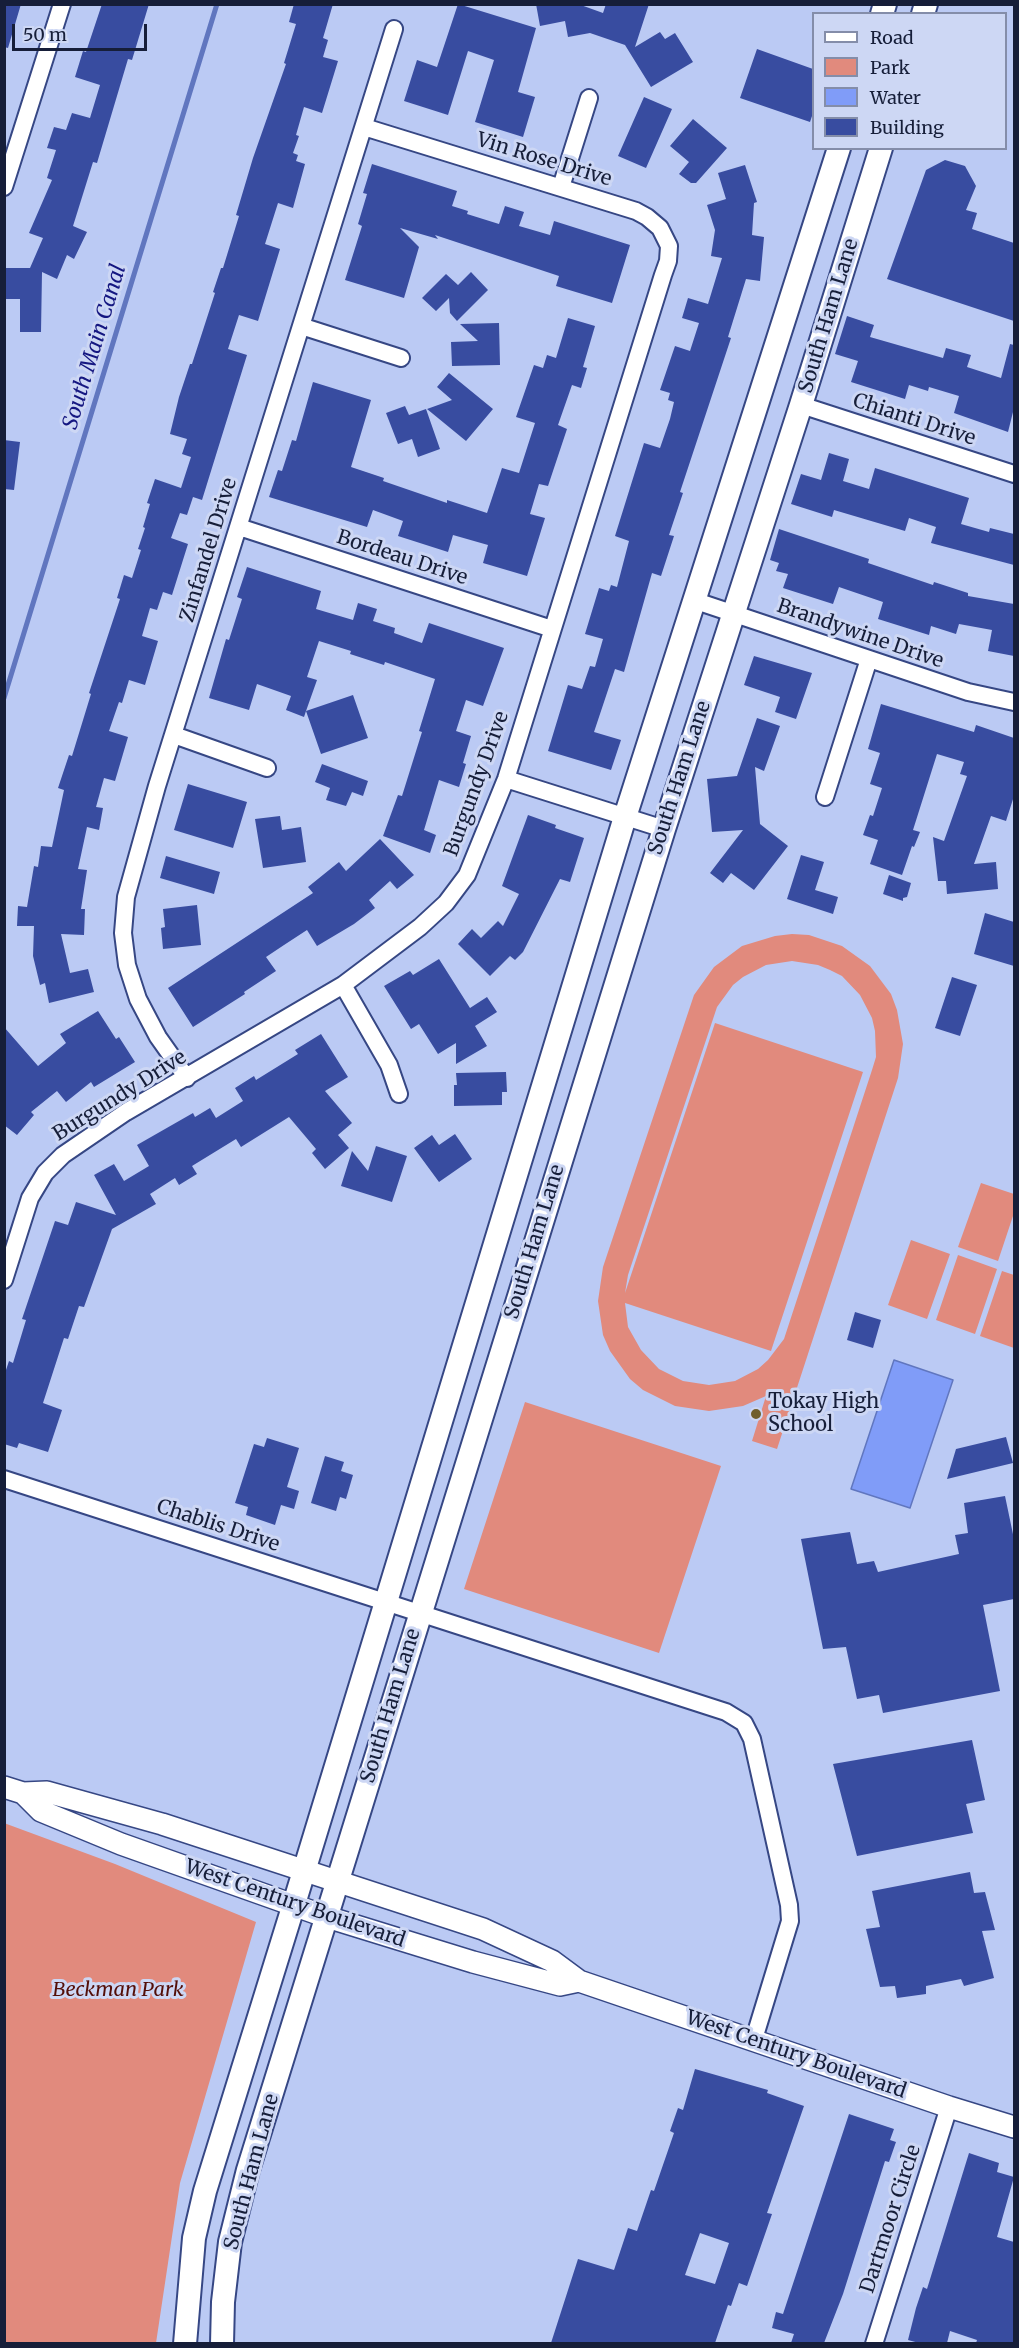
<!DOCTYPE html>
<html>
<head>
<meta charset="utf-8">
<style>
  body { margin:0 }
  #map { position:relative; width:1019px; height:2348px; overflow:hidden; background:#bbcaf4; font-family:Merriweather,serif }
  canvas { display:block }
  .frame { position:absolute; inset:0; border:6px solid #161e39; pointer-events:none }
  .legend { position:absolute; left:812px; top:12px; width:195px; height:138px; box-sizing:border-box; background:#cdd7f4; border:2px solid #848da9; margin:0; padding:8px 10px; list-style:none; font-size:18px; color:#161e39 }
  .legend li { display:flex; align-items:center; gap:12px; height:30px }
  .legend b { width:30px; border:2px solid #848da9 }
  .scale { position:absolute; left:12px; top:24px; width:135px; height:27px; box-sizing:border-box; border:3px solid #161e39; border-top:0; padding-left:8px; font-size:18px; line-height:21px; white-space:nowrap; color:#161e39; -webkit-text-stroke:4px #cdd7f4; paint-order:stroke }
</style>
</head>
<body>
<div id="map">
<canvas width="1019" height="2348"></canvas>
<div class="frame"></div>
<ul class="legend">
<li><b style="height:8px;background:#fff"></b>Road</li>
<li><b style="height:16px;background:#e18a7d"></b>Park</li>
<li><b style="height:16px;background:#809cf8"></b>Water</li>
<li><b style="height:16px;background:#384ca0"></b>Building</li>
</ul>
<div class="scale">50 m</div>
</div>
<script>
const c = document.querySelector('canvas').getContext('2d');
c.lineJoin = 'round';
function paint(path, color) { c.fillStyle = color; c.fill(path, 'evenodd'); }
const shape = rows => new Path2D(rows.map(r => 'M' + r).join(''));
function trace(path, color, width, dash) { c.strokeStyle = color; c.lineWidth = width; c.lineCap = dash ? 'butt' : 'round'; c.setLineDash(dash || []); c.stroke(path); }
function label(font, color, halo, rows, align = 'center') {
  c.font = font + ' Merriweather,serif'; c.lineWidth = 6; c.setLineDash([]); c.textBaseline = 'middle'; c.strokeStyle = halo; c.fillStyle = color; for (const [text, x, y, turn = 0] of rows) {
    c.save(); c.translate(x, y); c.rotate((+turn || 0) * Math.PI / 180); c.textAlign = isNaN(turn) ? turn : align; if (halo) c.strokeText(text, 0, 0); c.fillText(text, 0, 0); c.restore();
  }
}
paint(shape([
  [792,934,809,935,842,946,870,966,891,994,897,1010,903,1044,898,1078,777,1449,752,1441,766,1396,743,1406,709,1411,675,1406,643,1390,630,1379,610,1351,603,1335,598,1301,603,1267,694,995,714,967,742,946,775,936],
  [792,961,818,965,830,970,842,976,860,995,872,1018,875,1031,876,1057,872,1070,784,1339,768,1360,758,1369,735,1381,709,1385,683,1381,659,1369,641,1350,628,1327,625,1303,771,1351,863,1072,715,1023,625,1293,628,1275,717,1007,733,985,743,977,766,965],
  [981,1183,1014,1194,1014,1213,998,1261,958,1247],
  [911,1240,950,1254,927,1319,888,1305],
  [958,1255,997,1269,975,1334,936,1320],
  [1002,1271,1014,1275,1014,1348,980,1336],
  [525,1402,721,1466,659,1653,464,1589],
  [4,1823,115,1864,256,1922,180,2183,156,2343,5,2343]
]), '#e18a7d');
const water = shape([
  [894,1360,953,1380,910,1508,851,1489,894,1360]
]);
paint(water, '#809cf8');
trace(water, '#6076bf', 1.5);
trace(shape([
  [4,698,217,4]
]), '#6076bf', 5);
paint(shape([
  [4,4,21,4,8,48,4,47],
  [102,4,149,4,132,60,128,59,97,163,93,162,73,226,87,232,74,259,67,255,57,279,42,272,41,332,20,332,20,299,4,299,4,268,30,268,43,238,29,233,52,180,47,178,56,150,47,148,54,127,66,130,72,113,90,118,100,85,75,77,83,51,86,52],
  [294,4,333,4,323,38,328,40,323,57,338,61,322,113,304,107,296,135,299,136,293,153,298,155,296,161,305,164,293,208,278,203,265,244,280,249,258,321,239,315,228,349,247,355,202,500,193,497,187,515,180,513,171,538,188,544,172,595,163,592,157,610,150,608,142,636,158,641,145,685,129,680,122,703,119,702,109,731,128,737,115,781,104,778,96,807,103,808,99,830,87,827,78,869,87,870,81,909,85,909,84,935,61,934,70,973,88,969,94,992,49,1003,45,983,40,985,33,956,34,926,17,926,18,906,27,907,34,866,38,867,41,846,52,847,64,790,58,788,69,755,72,756,91,694,89,693,120,599,117,598,124,575,132,578,141,550,138,549,145,528,143,527,150,504,147,503,155,479,181,488,191,457,182,454,187,439,170,434,179,397,190,364,192,364,215,293,213,292,221,268,223,268,239,216,236,215,253,158,286,64,284,63,296,24,289,22],
  [458,4,536,28,518,92,535,97,523,137,475,122,494,60,468,51,448,115,404,101,417,60,437,67],
  [536,4,578,4,603,13,606,4,649,4,635,47,660,32,665,39,675,33,693,62,651,87,625,45,590,33,568,37,565,21,540,26],
  [757,49,813,69,813,113,810,122,740,98],
  [644,97,672,109,646,168,618,156],
  [693,119,727,148,696,183,691,183,679,174,689,162,670,146],
  [945,160,965,166,976,186,966,210,977,213,972,229,1014,243,1014,321,887,279,926,170],
  [372,164,457,191,452,206,468,211,467,214,499,224,505,206,524,212,519,226,550,235,554,221,630,245,612,303,556,286,559,276,435,235,438,239,400,228,419,247,404,298,345,280,362,226,358,224,367,194,363,193],
  [745,165,757,202,754,203,752,235,764,237,760,281,746,279,728,337,731,338,680,492,683,493,669,535,674,536,661,576,652,573,624,672,615,669,594,732,621,740,611,770,548,751,568,685,582,689,590,666,595,667,603,639,585,634,599,588,609,591,611,585,617,587,629,541,615,536,644,443,660,448,670,419,674,402,668,400,670,393,660,390,675,346,690,351,699,323,682,318,688,298,708,304,722,258,711,256,715,230,707,205,726,199,718,173],
  [471,272,488,290,457,321,450,313,449,298,436,311,422,298,446,274,458,285],
  [847,316,874,325,870,337,943,358,946,348,971,355,967,367,1001,378,1010,344,1014,345,1014,408,1008,432,954,413,959,396,929,387,928,391,909,385,905,399,851,382,858,361,835,354],
  [568,318,595,326,583,367,587,368,581,388,572,385,558,425,567,429,548,486,539,484,530,514,545,518,527,576,483,563,488,545,453,535,448,552,398,536,403,521,373,510,367,527,269,497,278,470,282,471,292,440,296,441,313,382,371,400,351,467,384,478,383,481,447,503,447,500,487,513,502,468,519,473,535,423,516,417,534,365,543,368,547,355,556,358],
  [499,323,500,365,452,366,451,342,478,341,460,324],
  [449,373,493,409,466,441,427,409,452,400,437,387],
  [405,406,409,415,426,409,440,449,418,457,412,439,398,444,386,413],
  [4,440,20,442,14,490,4,489],
  [829,453,849,459,843,481,869,489,875,468,969,498,961,524,989,532,990,528,1014,534,1014,565,931,543,936,527,909,518,905,531,834,510,832,517,791,504,801,474,821,480],
  [779,529,869,559,868,563,933,585,934,582,968,593,968,596,1014,604,1014,656,988,651,992,630,959,624,956,634,931,626,929,635,878,619,883,602,839,587,833,604,783,588,788,574,776,571,779,563,770,560],
  [247,567,321,591,316,609,353,620,358,603,377,609,373,621,395,628,394,633,422,643,429,623,504,648,483,706,466,700,456,731,471,736,463,763,466,764,459,787,439,780,424,830,436,835,430,853,383,836,398,795,402,796,422,732,419,731,435,679,385,662,384,665,350,654,351,651,319,641,307,677,317,680,306,711,353,695,368,738,321,754,306,711,304,717,286,710,291,696,257,684,249,710,209,698,226,639,229,640,242,599,237,597],
  [754,656,812,673,796,719,775,712,780,697,744,685],
  [881,704,974,732,976,725,1014,738,1014,796,1006,821,991,816,974,864,996,862,998,889,947,894,946,881,938,881,933,837,944,841,967,776,960,774,964,762,937,754,913,830,920,832,914,847,912,846,902,875,870,864,878,840,863,835,870,815,873,816,882,788,870,784,880,753,868,749],
  [757,718,780,726,764,771,755,767,760,824,788,846,754,890,731,873,723,883,710,873,743,830,712,832,707,779,737,776],
  [322,764,368,781,363,796,352,792,346,806,326,800,330,788,315,782],
  [188,784,247,802,233,848,174,830],
  [528,815,556,825,555,828,584,838,570,882,560,879,523,952,515,960,510,956,490,976,458,944,472,929,481,938,498,921,503,926,519,894,502,886],
  [280,816,282,830,301,827,306,862,263,868,255,819],
  [380,839,414,875,397,889,390,881,369,900,375,908,354,924,317,946,307,930,284,945,266,957,276,971,244,992,245,994,193,1027,168,988,313,893,308,887,339,862,346,871],
  [801,855,824,862,815,890,838,897,833,914,787,899],
  [166,856,220,872,214,894,160,878],
  [889,875,911,883,907,897,903,898,903,901,883,894],
  [197,905,201,945,163,949,161,928,165,927,163,909],
  [985,913,1014,922,1014,966,974,954],
  [439,959,470,1008,487,997,497,1012,475,1026,487,1046,456,1064,456,1043,438,1054,419,1024,411,1029,384,986,410,971,413,975],
  [952,977,977,985,960,1036,935,1028],
  [98,1011,116,1039,119,1037,135,1062,94,1087,91,1082,66,1102,57,1091,31,1112,34,1115,17,1135,4,1125,4,1027,38,1066,66,1043,60,1034],
  [321,1034,348,1077,325,1091,352,1123,338,1135,349,1148,325,1169,312,1153,316,1149,289,1117,241,1147,236,1139,192,1166,197,1174,179,1185,175,1178,150,1194,156,1204,112,1229,84,1307,79,1306,68,1339,64,1338,43,1403,62,1410,48,1452,19,1443,17,1448,4,1444,4,1376,9,1361,13,1363,26,1320,22,1319,55,1221,68,1225,76,1202,116,1215,94,1175,114,1164,124,1181,149,1166,137,1145,193,1113,195,1117,210,1108,216,1118,243,1101,235,1088,254,1076,256,1080,298,1054,295,1050],
  [506,1072,507,1092,502,1092,502,1105,454,1106,454,1085,457,1085,456,1073],
  [455,1134,472,1159,439,1182,414,1148,432,1135,439,1145],
  [376,1146,407,1156,392,1202,341,1186,352,1151,368,1171],
  [855,1312,881,1320,873,1348,847,1340],
  [1006,1437,1013,1463,947,1479,956,1449],
  [267,1438,299,1448,287,1487,299,1491,294,1509,281,1505,275,1525,246,1515,248,1507,235,1503,254,1444,264,1447],
  [325,1456,344,1462,341,1471,353,1475,346,1499,340,1497,336,1511,311,1503],
  [1005,1496,1014,1539,1014,1599,983,1605,1000,1691,883,1713,879,1695,857,1699,846,1647,823,1649,801,1539,850,1532,857,1564,874,1561,878,1572,959,1554,955,1535,968,1533,964,1503],
  [972,1740,985,1800,966,1804,973,1833,857,1856,833,1764],
  [970,1872,974,1893,985,1892,995,1930,982,1931,994,1978,964,1986,961,1979,926,1986,926,1994,897,1998,895,1986,880,1987,866,1929,880,1927,872,1891],
  [695,2069,768,2090,767,2093,804,2106,767,2213,772,2214,747,2286,739,2283,731,2306,728,2305,715,2343,551,2343,578,2259,614,2270,628,2228,637,2231,651,2190,654,2191,674,2133,670,2131,678,2108,683,2110],
  [700,2233,729,2243,715,2284,685,2275],
  [849,2114,894,2129,890,2140,896,2142,889,2162,885,2161,843,2294,824,2343,791,2343,794,2334,772,2328,776,2312,783,2314],
  [969,2153,999,2163,997,2172,1014,2177,997,2237,1014,2242,1014,2343,976,2343,977,2340,950,2331,947,2343,919,2343,908,2340,916,2308,923,2287,927,2289]
]), '#384ca0');
const minor = shape([
  [4,187,62,4],
  [561,187,589,98],
  [301,326,401,358],
  [801,405,1014,474],
  [239,527,552,629],
  [693,600,968,692,1014,702],
  [174,735,267,768],
  [506,779,664,829],
  [825,797,869,659],
  [343,985,389,1065,399,1094],
  [187,1078,158,1037,138,999,127,965,123,933,126,897,157,786,394,29],
  [4,1280,30,1198,45,1173,63,1155,126,1112,343,985,420,927,446,903,467,875,506,779,663,275,668,261,669,246,660,228,647,217,636,211,364,127],
  [4,1479,726,1712,744,1723,752,1739,789,1905,790,1921,754,2039],
  [874,2344,949,2107]
]);
const tertiary = shape([
  [4,1787,23,1793,47,1792,162,1824,483,1929,552,1961,579,1981,949,2107,1014,2127],
  [23,1793,41,1811,121,1844,327,1917,473,1962,560,1985,579,1981]
]);
const secondary = shape([
  [882,14,885,4],
  [923,14,926,4],
  [185,2344,194,2238,205,2191,294,1904,625,817,839,148],
  [222,2344,223,2302,230,2242,248,2170,664,829,801,405,881,148]
]);
trace(minor, '#364784', 20);
trace(tertiary, '#364784', 24);
trace(secondary, '#364784', 26);
trace(minor, '#fff', 16);
trace(tertiary, '#fff', 21);
trace(secondary, '#fff', 22);
for (const [x, y, r, color] of [
  [756,1414,6,"#705f2d"]
]) { const dot = new Path2D(); dot.arc(x, y, r, 0, 2 * Math.PI); c.fillStyle = color; c.fill(dot); trace(dot, '#cdd7f4', 2); }
label('20px', '#161e39', '#cdd7f4', [
  ["Vin Rose Drive",544,160,17],
  ["South Ham Lane",829,316,-73],
  ["Chianti Drive",914,420,18],
  ["Zinfandel Drive",209,550,-73],
  ["Bordeau Drive",402,558,18],
  ["Brandywine Drive",860,634,19],
  ["South Ham Lane",680,778,-72],
  ["Burgundy Drive",477,784,-70],
  ["Burgundy Drive",120,1096,-32],
  ["South Ham Lane",535,1242,-73],
  ["Chablis Drive",218,1526,18],
  ["South Ham Lane",391,1706,-73],
  ["West Century Boulevard",295,1904,19],
  ["West Century Boulevard",796,2055,19],
  ["South Ham Lane",252,2172,-75],
  ["Dartmoor Circle",891,2219,-72]
]);
label('20px', '#161e39', '#cdd7f4', [
  ["Tokay High",768,1402],
  ["School",768,1425]
], 'left');
label('italic 20px', '#530e08', '#cdd7f4', [
  ["Beckman Park",118,1990]
]);
label('italic 21px', '#151781', '#cdd7f4', [
  ["South Main Canal",95,347,-73]
]);
</script>
</body>
</html>
